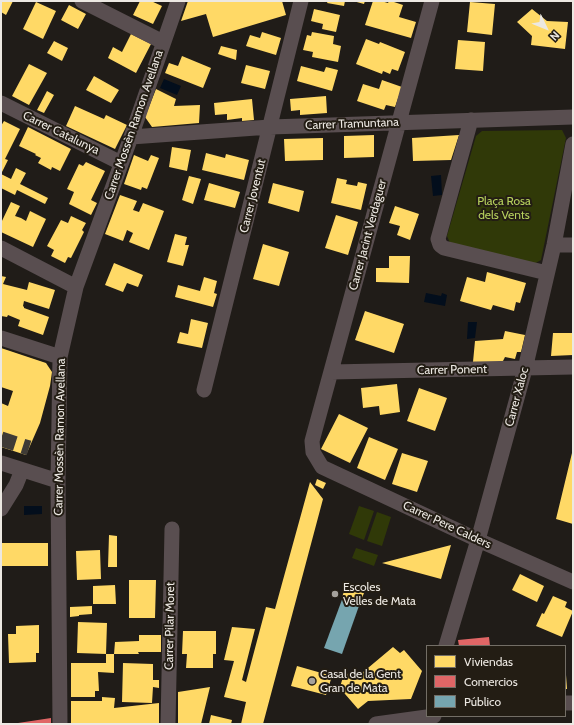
<!DOCTYPE html>
<html>
<head>
<meta charset="utf-8">
<style>
  body { margin:0 }
  #map { position:relative; width:574px; height:725px; overflow:hidden; background:#201c18; font-family:Cabin,sans-serif }
  canvas { display:block }
  .frame { position:absolute; inset:0; border:2px solid #ece8e2; pointer-events:none }
  .legend { position:absolute; left:426px; top:645px; width:140px; height:72px; box-sizing:border-box; background:#231d14; border:1px solid #736e66; margin:0; padding:5px 7px; list-style:none; font-size:12px; color:#ece8e2 }
  .legend li { display:flex; align-items:center; gap:8px; height:20px }
  .legend b { width:20px; border:1px solid #736e66 }
  .north { position:absolute; left:526px; top:8px; width:40px; height:40px; -webkit-text-stroke:3px #231d14; paint-order:stroke; rotate:133deg; font-size:11px; font-weight:700; line-height:16px; text-align:center; color:#ece8e2 }
  .north::after { content:''; display:block; margin:auto; width:14px; height:18px; background:#ece8e2; clip-path:polygon(50% 0,100% 100%,50% 72%,0 100%) }
</style>
</head>
<body>
<div id="map">
<canvas width="574" height="725"></canvas>
<div class="frame"></div>
<ul class="legend">
<li><b style="height:11px;background:#ffd966"></b>Viviendas</li>
<li><b style="height:11px;background:#e06666"></b>Comercios</li>
<li><b style="height:11px;background:#76a5af"></b>Público</li>
</ul>
<div class="north">N</div>
</div>
<script>
const c = document.querySelector('canvas').getContext('2d');
c.lineJoin = 'round';
function paint(path, color) { c.fillStyle = color; c.fill(path, 'evenodd'); }
const shape = rows => new Path2D(rows.map(r => 'M' + r).join(''));
function trace(path, color, width, dash) { c.strokeStyle = color; c.lineWidth = width; c.lineCap = dash ? 'butt' : 'round'; c.setLineDash(dash || []); c.stroke(path); }
function label(font, color, halo, rows, align = 'center') {
  c.font = font + ' Cabin,sans-serif'; c.lineWidth = 4; c.setLineDash([]); c.textBaseline = 'middle'; c.strokeStyle = halo; c.fillStyle = color; for (const [text, x, y, turn = 0] of rows) {
    c.save(); c.translate(x, y); c.rotate((+turn || 0) * Math.PI / 180); c.textAlign = isNaN(turn) ? turn : align; if (halo) c.strokeText(text, 0, 0); c.fillText(text, 0, 0); c.restore();
  }
}
paint(shape([
  [562,130,566,138,541,260,534,264,450,243,447,236,476,136,482,131],
  [359,506,374,511,364,540,349,534],
  [377,512,391,517,382,546,367,541],
  [356,548,378,555,374,566,352,558]
]), '#303908');
paint(shape([
  [164,79,181,86,177,95,160,88],
  [441,175,442,195,433,196,431,176],
  [426,293,441,296,442,293,447,295,445,306,424,302],
  [468,322,477,322,475,338,467,339],
  [24,506,42,506,42,514,24,515]
]), '#030e1c');
paint(shape([
  [1,1,13,1,6,15,1,12],
  [140,1,151,1,162,6,153,24,133,15],
  [188,1,282,1,286,15,213,37,206,14,181,21],
  [328,1,345,1,344,6,327,3],
  [353,1,365,1,364,4],
  [373,1,381,1,388,3,389,1,391,1,403,5,399,17,416,22,411,38,365,25],
  [36,2,56,11,43,39,23,29],
  [470,2,495,4,492,35,467,32],
  [69,5,86,14,78,29,61,20],
  [314,9,340,15,336,32,322,29,323,24,311,21],
  [532,9,547,21,568,22,565,49,531,45,532,36,517,22],
  [262,32,281,38,276,55,246,46,250,35,260,38],
  [312,32,334,36,333,44,341,46,338,62,312,57,313,52,303,50,307,35,311,36],
  [131,34,151,44,136,73,108,58,113,47,122,52],
  [366,39,379,44,380,42,405,52,398,71,392,69,390,74,383,71,382,74,356,64],
  [458,40,485,42,483,71,455,69],
  [54,41,68,48,62,61,47,53],
  [221,46,237,50,236,60,218,54],
  [182,56,211,68,203,88,165,73,169,63,178,66],
  [29,64,47,73,29,105,12,96],
  [246,65,270,71,265,89,241,83],
  [301,66,324,72,326,67,338,70,332,91,297,81],
  [94,76,119,90,111,103,86,90],
  [382,80,402,87,395,107,386,105,384,110,357,101,363,84,379,89],
  [156,89,176,99,174,106,200,105,199,123,152,127,145,117],
  [47,91,54,95,44,113,37,110],
  [326,96,327,113,300,115,300,110,291,111,290,99],
  [252,99,254,120,242,121,242,118,227,120,227,114,215,115,214,103],
  [75,106,104,119,106,115,127,125,115,149,66,126],
  [4,121,20,129,5,159,8,160,1,174,11,179,16,168,26,173,20,184,48,198,45,204,17,190,15,195,1,188,1,126],
  [28,127,71,149,60,171,52,167,51,170,38,163,41,158,35,155,36,154,19,146],
  [374,135,374,157,344,158,344,136],
  [459,135,451,160,413,161,412,138],
  [323,138,323,160,285,161,284,139],
  [172,147,191,150,187,171,169,167],
  [206,153,225,158,226,154,249,160,244,180,202,170],
  [134,155,148,161,151,155,159,158,147,189,142,187,141,190,124,184],
  [86,162,105,171,91,200,97,203,91,215,69,204,74,192,67,189,79,164,83,166],
  [189,176,201,179,193,204,182,200],
  [337,178,347,180,346,184,357,186,358,182,367,184,361,210,331,203],
  [209,183,240,192,235,208,204,200],
  [273,183,304,191,299,212,268,203],
  [120,195,137,201,133,210,139,212,143,203,164,211,149,250,129,242,133,233,127,230,123,241,105,234],
  [11,202,20,206,15,216,21,218,26,221,30,211,46,219,33,247,1,232,1,223],
  [395,206,419,214,410,240,397,235,400,226,389,223],
  [336,215,358,222,348,255,325,248],
  [71,216,86,223,82,230,84,232,71,258,68,257,65,263,51,256,54,250,47,246,61,220,68,223],
  [175,234,187,237,185,245,189,245,183,266,167,262],
  [263,244,289,252,279,286,253,279],
  [389,256,410,256,409,283,376,282,376,268,389,268],
  [114,263,143,275,138,287,127,283,123,292,105,285],
  [487,272,526,283,520,303,516,302,514,311,493,305,491,310,460,301,467,277,485,282],
  [1,276,6,277,3,284,27,290,29,282,55,290,49,309,24,301,23,306,24,307,24,308,49,317,43,335,18,326,20,320,8,315,7,317,1,316],
  [204,277,217,281,214,293,217,294,213,307,175,297,178,285,200,291],
  [365,311,404,324,394,353,355,340],
  [191,319,208,323,202,348,177,343,180,332,188,334],
  [505,331,525,335,521,352,517,352,515,359,505,357,503,361,499,361,498,364,473,362,475,341,503,339],
  [553,333,573,333,573,355,551,356],
  [1,348,46,363,52,372,50,386,40,423,26,455,1,447,1,403,8,406,13,391,1,387],
  [397,384,400,412,380,415,379,406,363,408,361,388],
  [419,388,447,398,435,431,407,421],
  [339,414,368,428,350,463,321,449],
  [369,437,398,449,385,480,357,468],
  [402,453,428,461,417,492,392,484],
  [572,453,573,453,573,524,556,519],
  [317,479,326,483,323,489,315,485],
  [310,482,323,499,263,724,241,724,246,702,224,697,234,661,224,660,232,627,255,629,242,680,246,682,266,607,275,609],
  [109,535,117,536,117,567,108,567],
  [1,543,48,543,48,566,1,566],
  [451,545,441,579,382,563],
  [100,550,101,579,77,580,76,551],
  [520,574,544,586,537,602,512,590],
  [129,580,156,580,155,618,129,618],
  [115,585,116,604,93,604,93,586],
  [346,586,364,593,360,603,342,597],
  [553,596,567,602,565,607,573,611,562,637,536,626,542,613,544,614],
  [92,606,92,614,79,615,79,616,70,617,70,607],
  [78,622,107,623,106,654,77,653],
  [39,625,39,653,36,653,36,662,9,663,8,634,16,634,16,626],
  [183,631,216,631,216,654,213,654,213,668,186,668,187,654,182,654],
  [139,635,161,635,161,652,138,652,139,654,114,654,115,642,139,641],
  [393,647,400,653,404,650,422,671,411,699,368,701,358,709,345,694,339,690,344,674,362,673],
  [106,654,114,654,114,673,98,672,99,691,95,691,95,697,71,697,71,663,106,663],
  [123,663,153,664,153,680,159,680,159,688,153,687,152,703,122,702],
  [297,666,332,676,326,695,291,686],
  [565,675,566,675,567,689,565,689],
  [210,687,201,724,178,724,178,692],
  [102,697,115,698,114,708,159,703,159,724,71,724,71,701,102,701],
  [211,715,232,720,231,724,209,724]
]), '#ffd966');
paint(shape([
  [489,637,490,646,459,646,458,640],
  [51,718,51,724,18,724,18,723]
]), '#e06666');
paint(shape([
  [343,597,360,603,342,654,324,648]
]), '#76a5af');
trace(shape([
  [1,439,29,448]
]), '#3f3b36', 15, [15, 8]);
trace(shape([
  [82,1,163,42],
  [432,1,312,441,313,452,322,467,478,540,573,582],
  [1,103,121,163],
  [471,120,438,239,440,245,444,248,547,273],
  [131,137,270,127,573,117],
  [554,245,573,245],
  [1,248,76,287],
  [1,338,60,357],
  [331,372,573,367],
  [204,390,301,1],
  [1,463,58,481],
  [1,509,16,485,22,470],
  [446,646,478,540,525,369,554,245,573,144],
  [565,703,573,703],
  [60,724,58,481,60,357,76,287,131,137,178,1],
  [168,724,172,529],
  [376,724,434,716]
]), '#594e50', 15);
for (const [x, y, r, color] of [
  [335,594,4,"#a5a19b"],
  [312,681,4,"#a5a19b"]
]) { const dot = new Path2D(); dot.arc(x, y, r, 0, 2 * Math.PI); c.fillStyle = color; c.fill(dot); trace(dot, '#231d14', 1.5); }
label('12px', '#ece8e2', '#231d14', [
  ["Carrer Tramuntana",352,124,-2],
  ["Carrer Mossèn Ramon Avellana",134,125,-71],
  ["Carrer Catalunya",61,133,26],
  ["Carrer Joventut",253,196,-76],
  ["Carrer Jacint Verdaguer",368,235,-75],
  ["Carrer Ponent",452,370,-1],
  ["Carrer Xaloc",517,397,-75],
  ["Carrer Mossèn Ramon Avellana",60,437,-89],
  ["Carrer Pere Calders",447,525,25],
  ["Carrer Pilar Moret",170,626,-89]
]);
label('12px', '#b6d05d', '#231d14', [
  ["Plaça Rosa",504,201],
  ["dels Vents",504,215]
]);
label('12px', '#ece8e2', '#231d14', [
  ["Escoles",343,587],
  ["Velles de Mata",343,601],
  ["Casal de la Gent",320,674],
  ["Gran de Mata",320,688]
], 'left');
</script>
</body>
</html>
